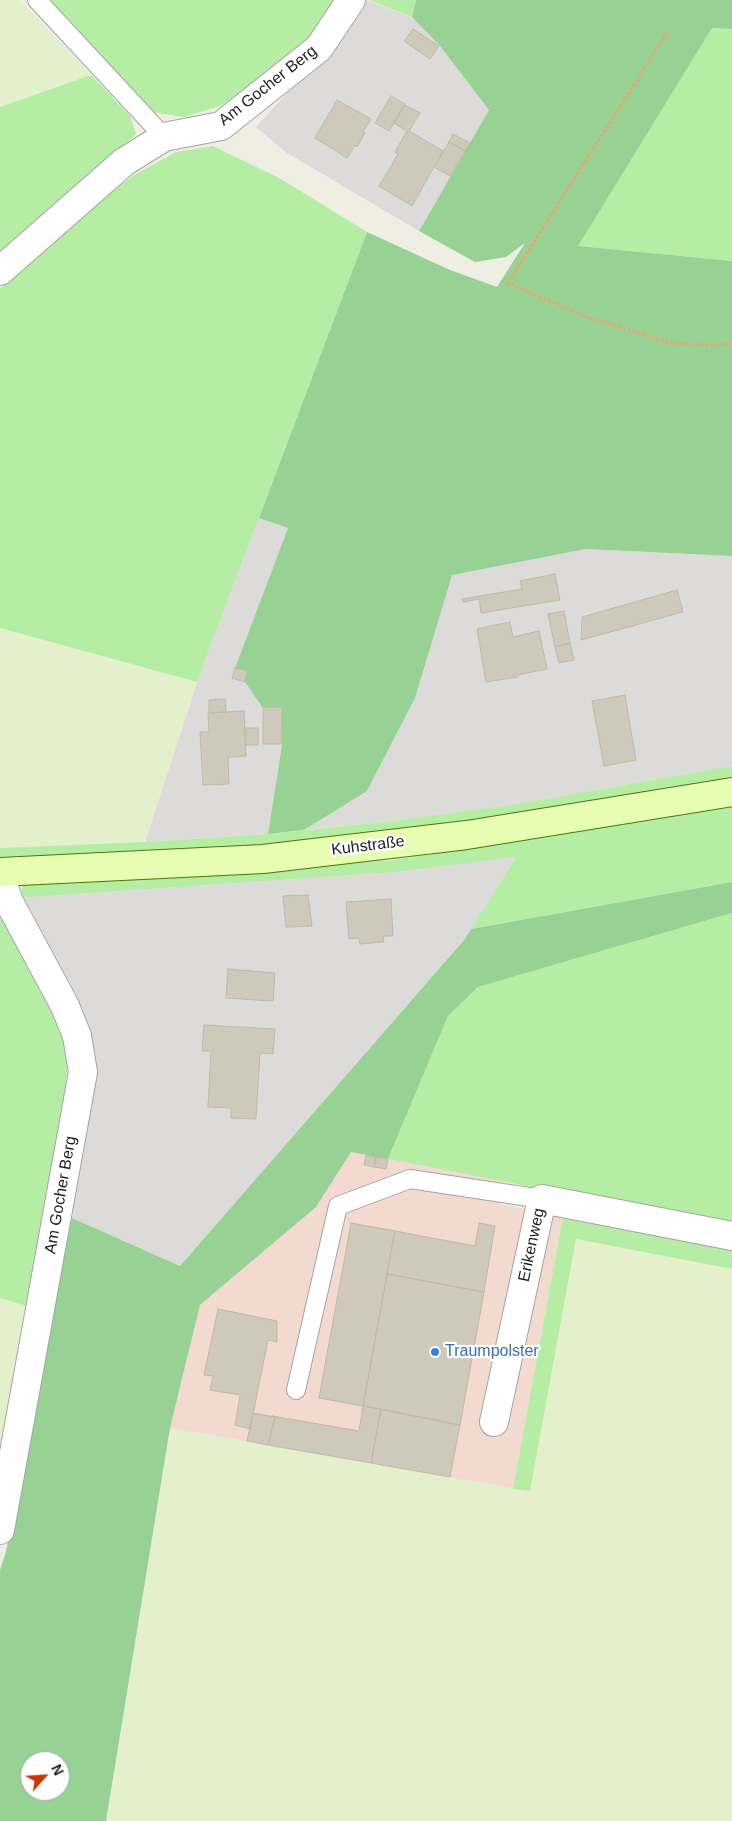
<!DOCTYPE html>
<html>
<head>
<meta charset="utf-8">
<style>
  body { margin:0 }
  #map { position:relative; width:732px; height:1821px; overflow:hidden; background:#efeee3; font-family:Helvetica,sans-serif }
  canvas { display:block }
  .north { position:absolute; left:20px; top:1751px; width:50px; height:50px; box-sizing:border-box; background:#fff; border:1px solid #a5a5a5; border-radius:50%; rotate:64deg; font-size:14px; font-weight:700; line-height:20px; text-align:center; color:#1d1d1d }
  .north::after { content:''; display:block; margin:auto; width:18px; height:22px; background:#cb3500; clip-path:polygon(50% 0,100% 100%,50% 72%,0 100%) }
</style>
</head>
<body>
<div id="map">
<canvas width="732" height="1821"></canvas>
<div class="north">N</div>
</div>
<script>
const c = document.querySelector('canvas').getContext('2d');
c.lineJoin = 'round';
function paint(path, color) { c.fillStyle = color; c.fill(path, 'evenodd'); }
const shape = rows => new Path2D(rows.map(r => 'M' + r).join(''));
function trace(path, color, width, dash) { c.strokeStyle = color; c.lineWidth = width; c.lineCap = dash ? 'butt' : 'round'; c.setLineDash(dash || []); c.stroke(path); }
function label(font, color, halo, rows, align = 'center') {
  c.font = font + ' Helvetica,sans-serif'; c.lineWidth = 4.5; c.setLineDash([]); c.textBaseline = 'middle'; c.strokeStyle = halo; c.fillStyle = color; for (const [text, x, y, turn = 0] of rows) {
    c.save(); c.translate(x, y); c.rotate((+turn || 0) * Math.PI / 180); c.textAlign = isNaN(turn) ? turn : align; if (halo) c.strokeText(text, 0, 0); c.fillText(text, 0, 0); c.restore();
  }
}
paint(shape([
  [366,0,412,17,440,46,489,110,419,231,287,153,256,127,325,52],
  [259,518,288,528,235,668,247,671,282,708,282,745,268,834,145,842,197,682],
  [586,549,732,556,732,766,516,804,392,821,304,830,367,791,415,698,451,575],
  [516,857,465,939,180,1266,72,1218,90,1072,19,898,398,872]
]), '#dcdbda');
paint(shape([
  [351,1152,503,1181,499,1204,563,1216,513,1489,170,1428,200,1305,316,1207]
]), '#f2dad0');
paint(shape([
  [0,0,20,0,91,75,0,107],
  [0,628,197,682,145,842,0,848],
  [576,1239,732,1269,732,1821,106,1821,170,1428,530,1491],
  [0,1298,34,1308,0,1484]
]), '#e4f0cc');
paint(shape([
  [43,0,343,0,311,41,276,73,220,106,184,117,150,112],
  [369,0,416,0,412,17],
  [712,28,732,29,732,261,577,246],
  [91,75,130,116,136,134,0,254,0,107],
  [213,146,281,179,367,232,197,682,0,628,0,289,77,219,134,175,176,152],
  [732,766,732,777,533,813,281,845,76,856,0,857,0,848,145,842,268,834,392,821,516,804],
  [732,802,732,882,471,929,516,857,398,872,19,898,24,882,394,860,581,831],
  [732,913,732,1226,388,1159,448,1016,478,987],
  [0,918,14,935,59,1010,68,1063,46,1249,34,1308,0,1298],
  [563,1216,732,1249,732,1269,576,1239,530,1491,513,1489]
]), '#b6eda5');
paint(shape([
  [416,0,732,0,732,29,712,28,578,246,732,261,732,556,586,549,452,575,415,698,367,791,304,830,268,834,282,745,282,708,263,708,245,682,247,671,235,668,288,528,259,518,367,232,450,270,497,287,525,243,506,257,475,262,419,231,489,110,440,46,412,17],
  [732,882,732,913,478,987,448,1016,388,1159,351,1152,316,1207,200,1305,170,1428,106,1821,0,1821,0,1570,6,1552,72,1218,180,1266,465,939,471,929],
  [30,1761,60,1761,60,1791,30,1791]
]), '#97d194');
const building = shape([
  [413,29,439,46,430,59,404,41,413,29],
  [391,96,405,104,389,131,375,123,391,96],
  [337,100,371,119,363,132,365,133,357,147,355,145,347,158,315,138,337,100],
  [405,105,420,113,409,131,443,151,412,206,379,186,398,154,395,152,407,131,394,123,405,105],
  [453,134,470,143,465,151,449,142,453,134],
  [449,142,465,151,450,176,434,167,449,142],
  [555,574,560,600,481,613,479,599,463,602,462,599,522,589,520,581,555,574],
  [677,590,683,612,581,640,582,617,677,590],
  [564,611,570,643,555,647,548,614,564,611],
  [510,622,513,637,539,631,547,669,517,675,517,677,486,682,477,629,510,622],
  [570,643,574,660,559,663,555,647,570,643],
  [235,668,247,671,245,682,232,678,235,668],
  [625,695,636,760,604,766,592,701,625,695],
  [225,699,226,712,209,713,209,700,225,699],
  [263,709,282,709,281,744,263,744,263,709],
  [244,711,246,756,228,757,229,784,203,785,200,732,209,732,208,713,244,711],
  [245,728,258,728,258,745,245,745,245,728],
  [308,895,312,926,286,927,283,896,308,895],
  [391,899,393,936,383,936,384,942,360,944,359,938,349,939,346,902,391,899],
  [228,969,275,973,273,1001,226,998,228,969],
  [204,1025,275,1029,273,1054,260,1053,256,1119,231,1118,231,1108,208,1107,211,1051,202,1051,204,1025],
  [366,1155,376,1157,374,1167,364,1165,366,1155],
  [376,1157,388,1159,386,1169,374,1167,376,1157],
  [351,1223,395,1231,363,1406,319,1398,351,1223],
  [479,1223,495,1226,484,1292,387,1274,395,1231,475,1246,479,1223],
  [387,1274,484,1292,460,1425,363,1406,387,1274],
  [218,1309,277,1321,277,1342,268,1340,250,1429,235,1425,240,1395,210,1390,213,1376,204,1375,218,1309],
  [363,1406,381,1409,371,1463,268,1445,275,1417,272,1416,359,1431,363,1406],
  [381,1409,460,1425,450,1477,371,1463,381,1409],
  [253,1413,275,1417,268,1445,247,1441,253,1413]
]);
paint(building, '#cfc9bc');
trace(building, '#c2b9a4', 1);
const lane = shape([
  [37,0,164,137],
  [296,1390,338,1206,410,1179,542,1199]
]);
const street = shape([
  [0,271,124,162,164,137,221,126,319,48,351,0],
  [0,875,9,902,65,1006,77,1036,83,1072,0,1530],
  [494,1422,542,1199,732,1236]
]);
const secondary = shape([
  [0,872,263,859,467,835,732,792]
]);
trace(lane, '#a4a4a4', 20);
trace(street, '#a4a4a4', 30);
trace(secondary, '#4c7900', 30);
trace(shape([
  [667,33,508,283,587,317,675,344,720,345,732,343]
]), '#ff9c64', 3, [2.5, 2.5]);
trace(lane, '#fff', 18);
trace(street, '#fff', 28);
trace(secondary, '#e6fdb2', 28);
for (const [x, y, r, color] of [
  [435,1352,5,"#3f7fe0"]
]) { const dot = new Path2D(); dot.arc(x, y, r, 0, 2 * Math.PI); c.fillStyle = color; c.fill(dot); trace(dot, '#fff', 2); }
label('16px', '#1d1d1d', '#fff', [
  ["Am Gocher Berg",268,86,-38],
  ["Kuhstraße",368,846,-7],
  ["Am Gocher Berg",61,1195,-80],
  ["Erikenweg",532,1245,-78]
]);
label('16px', '#366cbe', '#fff', [
  ["Traumpolster",445,1352]
], 'left');
</script>
</body>
</html>
